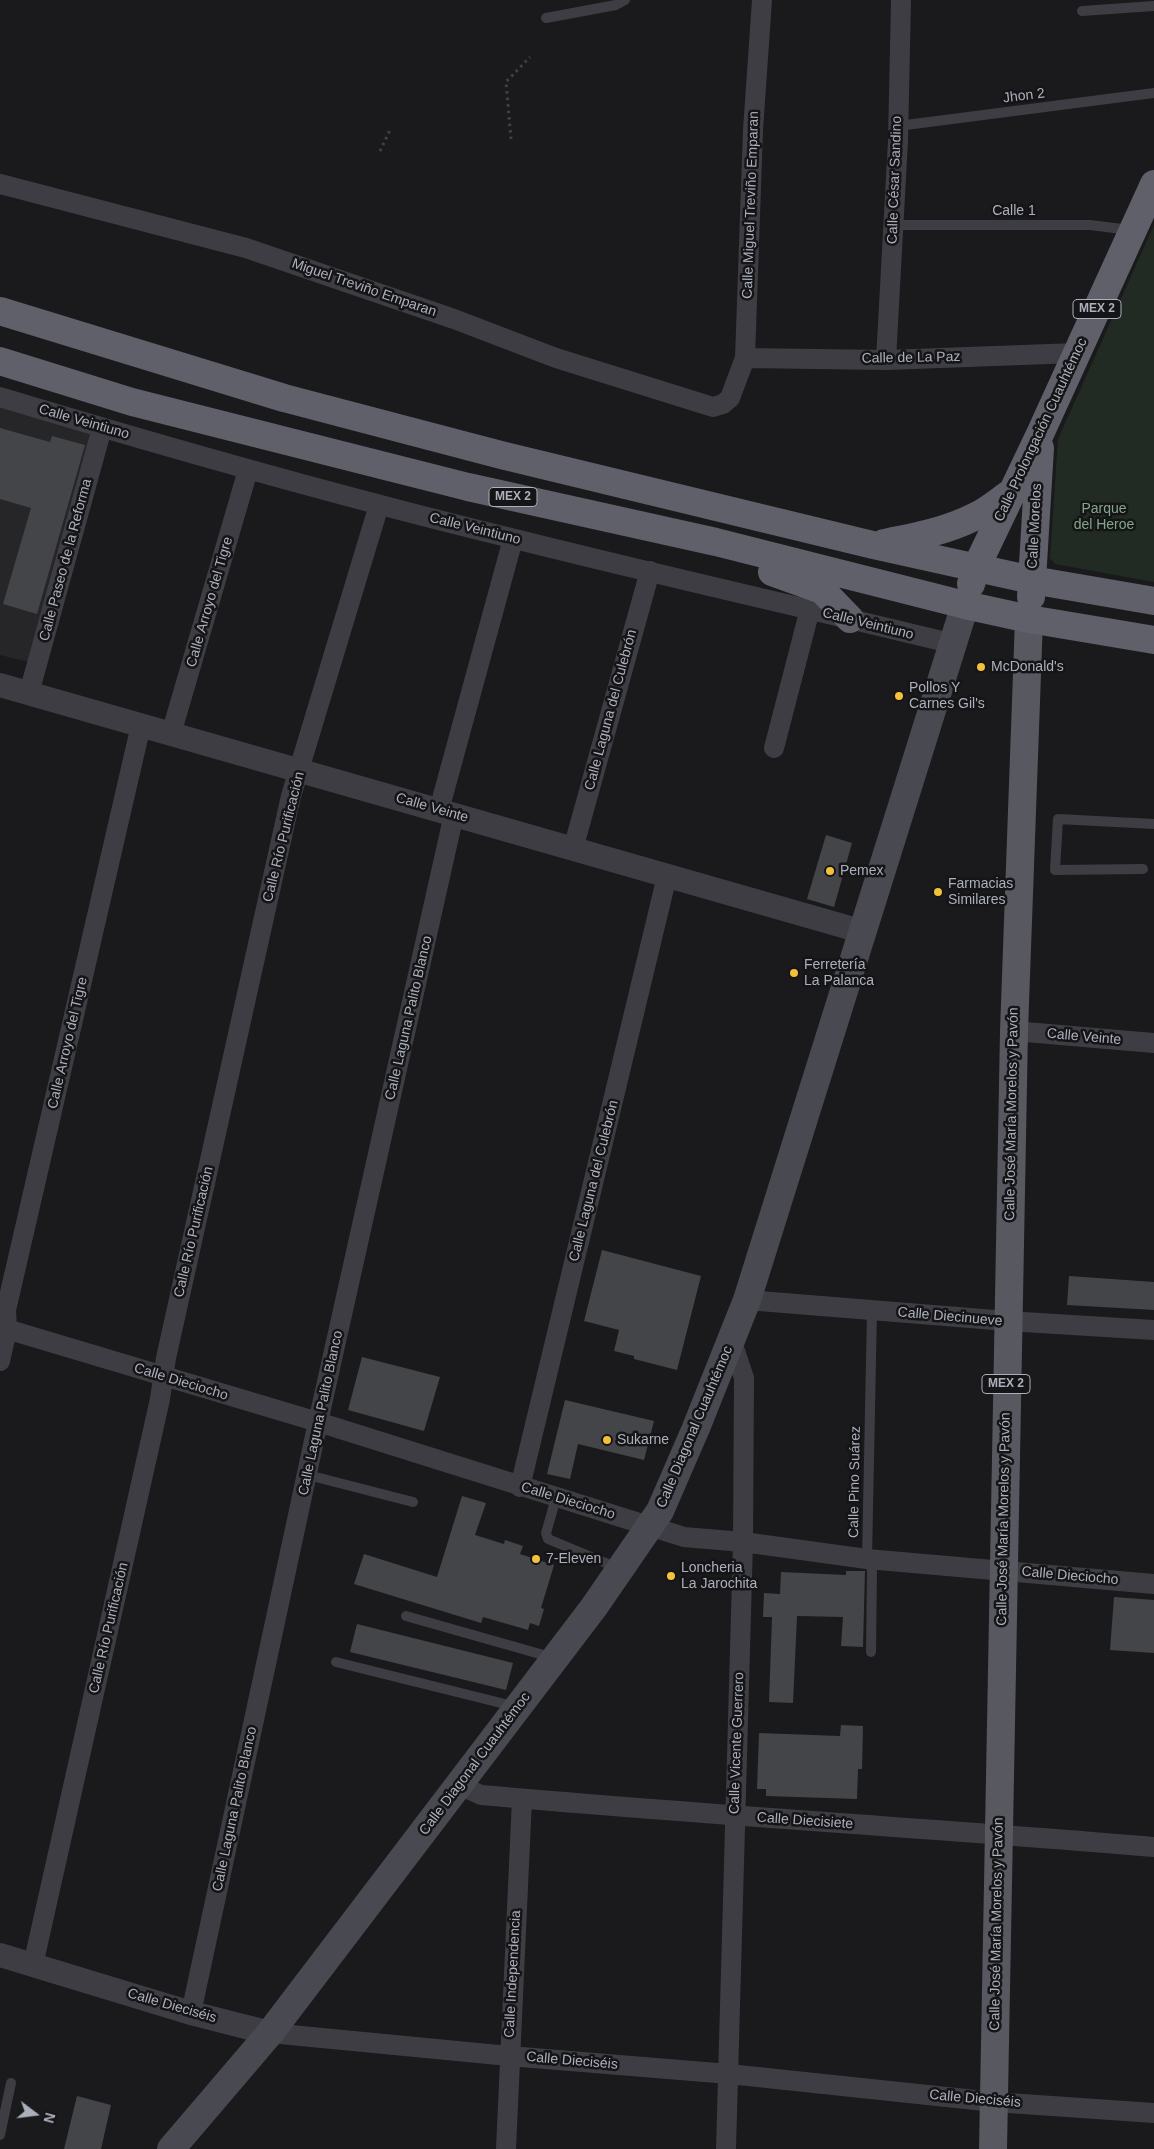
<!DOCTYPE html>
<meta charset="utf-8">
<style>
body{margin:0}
#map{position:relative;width:1154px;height:2149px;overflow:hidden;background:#1a1a1c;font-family:Helvetica,sans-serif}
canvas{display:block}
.north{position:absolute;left:10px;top:2089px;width:50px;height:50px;-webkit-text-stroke:4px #151517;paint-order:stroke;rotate:105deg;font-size:14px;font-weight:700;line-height:20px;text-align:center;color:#acb0bc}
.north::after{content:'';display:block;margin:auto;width:18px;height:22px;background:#acb0bc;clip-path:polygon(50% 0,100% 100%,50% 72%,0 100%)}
</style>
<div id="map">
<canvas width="1154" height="2149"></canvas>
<div class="north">N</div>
</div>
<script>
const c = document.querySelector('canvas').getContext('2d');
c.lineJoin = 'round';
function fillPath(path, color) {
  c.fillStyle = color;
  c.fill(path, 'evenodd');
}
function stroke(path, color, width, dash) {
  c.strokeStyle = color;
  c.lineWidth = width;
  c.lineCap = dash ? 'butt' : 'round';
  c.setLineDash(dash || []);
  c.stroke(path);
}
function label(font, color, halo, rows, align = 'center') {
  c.font = font + ' Helvetica,sans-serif';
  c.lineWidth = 5;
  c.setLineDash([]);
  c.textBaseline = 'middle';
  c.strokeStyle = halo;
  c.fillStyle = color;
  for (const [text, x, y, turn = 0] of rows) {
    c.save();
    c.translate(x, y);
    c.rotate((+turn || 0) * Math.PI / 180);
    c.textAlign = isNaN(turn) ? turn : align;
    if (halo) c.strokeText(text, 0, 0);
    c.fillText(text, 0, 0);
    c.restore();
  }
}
fillPath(new Path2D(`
 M0,406L93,433L29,662L0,655Z`), '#262629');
fillPath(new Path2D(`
 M1154,225V582L1055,564L1050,558L1058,439Z`), '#222b23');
fillPath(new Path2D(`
 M0,428L50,442L52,436L85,445L37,614L3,604L31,508L0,499Z
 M826,835L852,843L834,907L807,899Z
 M602,1250L701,1276L677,1370L634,1359V1356L614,1351L619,1330L584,1321Z
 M1069,1276L1154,1282V1310L1067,1305Z
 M362,1357L440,1377L424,1431L348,1410Z
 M565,1400L654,1421L644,1460L578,1444L570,1479L547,1474Z
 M462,1496L486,1503L475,1535L504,1544L505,1540L523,1546L520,1554L554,1565L541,1608L544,1609L539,1626L530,1623L528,1630L483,1617L481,1623L354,1584L364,1554L437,1577Z
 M846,1571H865L863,1647L841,1646L843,1617L797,1616L793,1703L769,1702L772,1617H763L764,1593L780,1594L781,1572L846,1575Z
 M1114,1597L1154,1600V1653L1110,1650Z
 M357,1624L513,1663L506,1690L350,1652Z
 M841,1725L863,1726L862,1769H858L857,1799L766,1796V1789H757L759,1733L840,1736Z
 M77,2096L111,2105L101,2149H64Z`), '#444549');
stroke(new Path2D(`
 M511,139L506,82L530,57
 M380,151L391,128`), '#414248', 3, [2.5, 4]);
stroke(new Path2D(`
 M1082,11L1154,6
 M546,18L616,5L625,0
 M898,126L1154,93
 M894,225H1090L1130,230
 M1143,869L1055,870L1058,819L1154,824
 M308,1475L413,1502
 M556,1498L546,1533L548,1539L618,1568
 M406,1616L554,1658
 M871,1652L872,1570L867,1559L872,1310
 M336,1662L517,1707
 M0,2135L11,2083`), '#3d3d43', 10);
stroke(new Path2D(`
 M0,184L246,248L454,319L556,358L713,407L723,404L730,398L745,358L753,130L762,0
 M745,358L886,360L1077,353
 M886,360L898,141L901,0
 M0,397C169,448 339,496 511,538C658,575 806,608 954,644
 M29,693L102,428
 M171,734L248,470
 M774,748L810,609
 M439,810L513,539
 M573,849L650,571
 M1014,1031L1154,1043
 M747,1300L1007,1321L1154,1330
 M0,1327L318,1422L684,1537L743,1542L867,1559L1154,1584
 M0,1361L7,1329L6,1310L141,725
 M520,1487L667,876
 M459,1785L481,1795C705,1815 930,1828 1154,1847
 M33,1965L160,1399L166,1358L291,796L379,505
 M191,2013L318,1422L454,814
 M270,2033L509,2056L729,2074L994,2102L1154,2113
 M506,2149L522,1799
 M726,2149L743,1542L744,1378L731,1339`), '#3d3d43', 20);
stroke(new Path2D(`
 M0,685L864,932
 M0,1955L191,2013L270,2033`), '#3d3d43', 24);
stroke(new Path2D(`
 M171,2149L270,2033L594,1607L660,1511L696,1428L747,1300L965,605`), '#494a51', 28);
stroke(new Path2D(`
 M993,2149L1014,1031L1029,619`), '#575860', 28);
stroke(new Path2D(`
 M0,311L284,398L501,455L873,545L1032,580L1154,601
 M0,361L132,402L468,487L716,542L965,605L1029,619L1154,640
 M884,543C915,537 947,531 976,516C989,510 1000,500 1012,492
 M772,572L822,590L850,619
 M971,584L976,568L1040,434L1154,184
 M1031,597L1040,448`), '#5f6069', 28);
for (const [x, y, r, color] of [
 [981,667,5,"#f4c13a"],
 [899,696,5,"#f4c13a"],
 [830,871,5,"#f4c13a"],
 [938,892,5,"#f4c13a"],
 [794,973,5,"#f4c13a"],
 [607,1440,5,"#f4c13a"],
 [536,1559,5,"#f4c13a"],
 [671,1576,5,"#f4c13a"]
]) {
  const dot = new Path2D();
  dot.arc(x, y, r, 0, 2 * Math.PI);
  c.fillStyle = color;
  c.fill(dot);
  stroke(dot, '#151517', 2);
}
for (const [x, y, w] of [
 [1097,309,48],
 [513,497,48],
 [1006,1384,48]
]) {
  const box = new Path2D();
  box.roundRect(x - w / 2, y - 9.5, w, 19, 4);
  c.fillStyle = '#151517';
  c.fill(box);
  stroke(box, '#acb0bc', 1);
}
label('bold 12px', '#acb0bc', null, [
 ["MEX 2",1097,309],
 ["MEX 2",513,497],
 ["MEX 2",1006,1384]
]);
label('14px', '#acb0bc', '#151517', [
 ["Jhon 2",1024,96,-7],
 ["Calle César Sandino",895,180,-88],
 ["Calle Miguel Treviño Emparan",751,205,-88],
 ["Calle 1",1014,211],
 ["Miguel Treviño Emparan",364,288,19],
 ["Calle de La Paz",911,358,-1],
 ["Calle Veintiuno",84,422,16],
 ["Calle Prolongación Cuauhtémoc",1041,430,-65],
 ["Calle Morelos",1035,526,-87],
 ["Calle Veintiuno",475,529,14],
 ["Calle Paseo de la Reforma",66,560,-75],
 ["Calle Arroyo del Tigre",210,602,-74],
 ["Calle Veintiuno",868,624,14],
 ["Calle Laguna del Culebrón",611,710,-75],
 ["Calle Veinte",432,808,16],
 ["Calle Río Purificación",284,837,-76],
 ["Calle Laguna Palito Blanco",409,1018,-77],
 ["Calle Veinte",1084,1037,5],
 ["Calle Arroyo del Tigre",68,1043,-77],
 ["Calle José María Morelos y Pavón",1012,1114,-89],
 ["Calle Laguna del Culebrón",594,1181,-76],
 ["Calle Río Purificación",194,1232,-77],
 ["Calle Diecinueve",950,1317,5],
 ["Calle Dieciocho",181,1382,17],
 ["Calle Laguna Palito Blanco",321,1413,-78],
 ["Calle Diagonal Cuauhtémoc",695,1427,-67],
 ["Calle Pino Suárez",855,1482,-89],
 ["Calle Dieciocho",568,1501,17],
 ["Calle José María Morelos y Pavón",1004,1519,-89],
 ["Calle Dieciocho",1070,1576,5],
 ["Calle Río Purificación",109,1628,-77],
 ["Calle Vicente Guerrero",737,1743,-88],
 ["Calle Diagonal Cuauhtémoc",475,1764,-53],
 ["Calle Laguna Palito Blanco",235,1809,-78],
 ["Calle Diecisiete",805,1821,4],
 ["Calle José María Morelos y Pavón",997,1924,-89],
 ["Calle Independencia",513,1974,-87],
 ["Calle Dieciséis",172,2006,16],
 ["Calle Dieciséis",572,2061,5],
 ["Calle Dieciséis",975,2099,5]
]);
label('14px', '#83a788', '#151517', [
 ["Parque",1104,509],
 ["del Heroe",1104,525]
]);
label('14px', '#acb0bc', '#151517', [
 ["McDonald's",991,667],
 ["Pollos Y",909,688],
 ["Carnes Gil's",909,704],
 ["Pemex",840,871],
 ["Farmacias",948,884],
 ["Similares",948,900],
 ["Ferretería",804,965],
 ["La Palanca",804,981],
 ["Sukarne",617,1440],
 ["7-Eleven",546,1559],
 ["Loncheria",681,1568],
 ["La Jarochita",681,1584]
], 'left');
</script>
